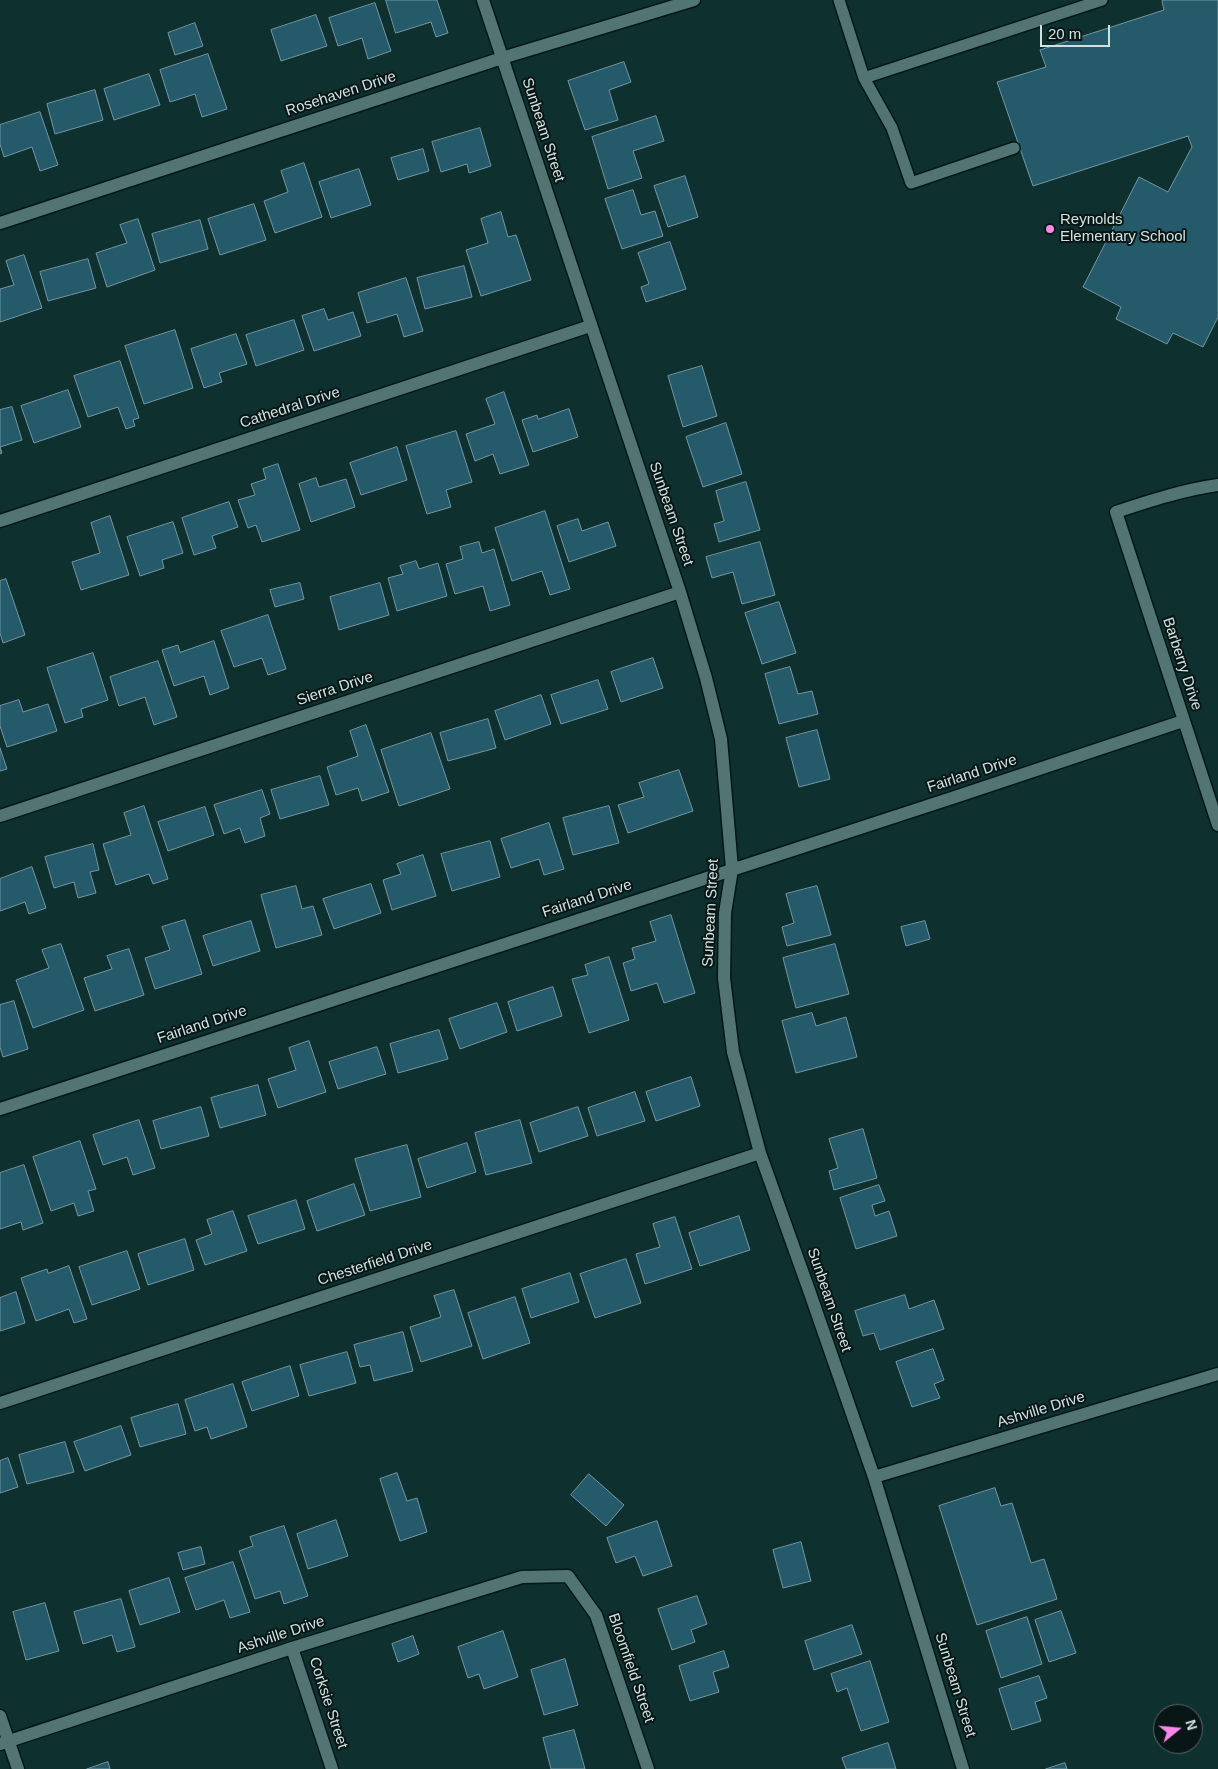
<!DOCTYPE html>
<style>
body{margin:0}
#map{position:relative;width:1218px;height:1769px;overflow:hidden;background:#0e3130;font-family:Arial,sans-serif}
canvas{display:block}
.north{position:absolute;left:1153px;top:1704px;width:50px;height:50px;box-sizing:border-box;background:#081616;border:1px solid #586767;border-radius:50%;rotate:73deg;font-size:14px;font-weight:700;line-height:20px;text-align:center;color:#cfe1e0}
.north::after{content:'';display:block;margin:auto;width:18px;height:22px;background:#f987e8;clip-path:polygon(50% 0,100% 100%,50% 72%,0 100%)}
.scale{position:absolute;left:1040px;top:25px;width:70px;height:22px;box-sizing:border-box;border:2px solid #cfe1e0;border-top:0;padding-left:6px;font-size:15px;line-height:18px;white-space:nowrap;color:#cfe1e0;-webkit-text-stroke:4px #081616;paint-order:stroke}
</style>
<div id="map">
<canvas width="1218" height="1769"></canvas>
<div class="north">N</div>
<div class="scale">20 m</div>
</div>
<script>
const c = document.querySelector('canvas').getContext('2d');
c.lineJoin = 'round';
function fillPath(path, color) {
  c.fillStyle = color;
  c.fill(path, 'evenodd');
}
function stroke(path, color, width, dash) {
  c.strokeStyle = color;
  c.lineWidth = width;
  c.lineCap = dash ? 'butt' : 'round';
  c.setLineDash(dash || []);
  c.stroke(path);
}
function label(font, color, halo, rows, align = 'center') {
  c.font = font + ' Arial,sans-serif';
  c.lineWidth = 4;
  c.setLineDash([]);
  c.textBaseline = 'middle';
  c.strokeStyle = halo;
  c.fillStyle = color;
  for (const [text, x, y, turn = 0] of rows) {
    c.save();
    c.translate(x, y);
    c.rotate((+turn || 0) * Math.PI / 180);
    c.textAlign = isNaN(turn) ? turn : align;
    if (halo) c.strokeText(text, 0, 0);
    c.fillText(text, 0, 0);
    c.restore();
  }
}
const building = new Path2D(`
 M386,0H437L448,33L436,37L431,22L396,33Z
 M1164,0H1218V317L1203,347L1173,333L1167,344L1116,319L1121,307L1083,287L1139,177L1168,192L1192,147L1188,136L1033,186L997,82L1046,67L1040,50L1164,10L1162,1Z
 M375,3L391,51L368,59L362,38L338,46L329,18Z
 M316,15L327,46L281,61L271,30Z
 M195,23L203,46L175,55L168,33Z
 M208,54L227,109L202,117L195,94L170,102L160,70Z
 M624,62L631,82L609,90L618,120L585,130L568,81Z
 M149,74L160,105L114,120L104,89Z
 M95,90L103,120L55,134L47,104Z
 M40,112L58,165L40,171L32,147L4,157L0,144V125Z
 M656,116L664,141L633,151L642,178L608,189L592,137Z
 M480,128L491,166L469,173L467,164L441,172L432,142Z
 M423,149L429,171L398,180L391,158Z
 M304,163L322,217L275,233L264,201L288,192L281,171Z
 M359,169L371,205L331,218L319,182Z
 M685,176L698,217L668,227L654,186Z
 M633,190L641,215L655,211L663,236L622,249L605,199Z
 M254,204L266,240L220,255L208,219Z
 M501,212L508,237L516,235L531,280L481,296L466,250L488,243L481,219Z
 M138,219L155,270L107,287L96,253L127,243L120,225Z
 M200,220L208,249L160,263L152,234Z
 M670,242L686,289L646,302L641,287L649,284L638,253Z
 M24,255L42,308L0,322V289L14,285L6,261Z
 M88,259L96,288L48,301L40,272Z
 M464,266L472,297L425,309L417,278Z
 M406,278L423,331L404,337L397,314L367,323L358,293Z
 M324,309L328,320L353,312L361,336L314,351L302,316Z
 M294,320L304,350L256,366L246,335Z
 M175,330L193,388L144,404L125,346Z
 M236,334L247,364L219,373L222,382L204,388L191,349Z
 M120,361L139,418L133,420L135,426L126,429L118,407L88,417L74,376Z
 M702,366L717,416L683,427L668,376Z
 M68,390L81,427L34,443L21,406Z
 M504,392L529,465L500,474L493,454L475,461L466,434L495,424L486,399Z
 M12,407L22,440L0,447L2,453L0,454V410Z
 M569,409L578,437L533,452L522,420L537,415L538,419Z
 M726,423L742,474L703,487L686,437Z
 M456,431L472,482L446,490L451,507L427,514L406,446Z
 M397,447L407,480L361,495L350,463Z
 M278,464L300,530L262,542L256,525L248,528L238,500L255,495L251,484L266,479L263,469Z
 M316,478L319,487L346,479L355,507L311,522L299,484Z
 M746,482L760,530L719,542L714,524L724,521L716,491Z
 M229,502L238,527L212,536L216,548L194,555L182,518Z
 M545,511L570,589L550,595L542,571L512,581L495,528Z
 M110,516L129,575L81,590L72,562L100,553L91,523Z
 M578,519L582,531L608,522L616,546L569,562L557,526Z
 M173,522L183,553L162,560L164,568L140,576L127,537Z
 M479,542L482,553L494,549L510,605L490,611L483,586L455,594L446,564L463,559L460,547Z
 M760,542L775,595L742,604L733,572L712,578L706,557Z
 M416,561L419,569L438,563L447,596L397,611L388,578L403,574L400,566Z
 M6,579L25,635L3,643L0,633V581Z
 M300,583L304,599L275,607L270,590Z
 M380,583L389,615L339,630L330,597Z
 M779,602L796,653L762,664L745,613Z
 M268,615L286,669L268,675L262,658L234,667L221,631Z
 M214,641L229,688L210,695L204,676L174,686L162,650L178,645L180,652Z
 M93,653L108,700L81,709L83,717L65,723L47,668Z
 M653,658L663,688L621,702L611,672Z
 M158,661L177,717L154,725L145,697L119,706L110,677Z
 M790,667L798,694L812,691L818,714L779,724L765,674Z
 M598,680L608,709L561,724L551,695Z
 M541,695L551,724L505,740L495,711Z
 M19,700L23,712L48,704L57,731L7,747L0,726V706Z
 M488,719L496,748L448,761L440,733Z
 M366,725L389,792L362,801L358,788L336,795L327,767L358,756L350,731Z
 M817,730L830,779L799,787L786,738Z
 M431,733L450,789L399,806L381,750Z
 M0,748L7,769L0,771Z
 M679,770L693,811L628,833L618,805L644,797L639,783Z
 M320,776L329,805L280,819L271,790Z
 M262,790L270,814L260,818L265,836L245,843L240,828L224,834L214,805Z
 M144,806L168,879L153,884L149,874L116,885L103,844L131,835L124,813Z
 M609,806L619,843L573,855L563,818Z
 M205,807L214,835L168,851L158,822Z
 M549,823L564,869L544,875L539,859L511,868L501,839Z
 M490,841L500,877L452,891L441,854Z
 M93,844L99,870L90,872L96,893L78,898L74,882L54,888L45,857Z
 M423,855L436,896L392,910L383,880L401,874L397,864Z
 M32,867L46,908L29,914L25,902L0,911V879Z
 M371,884L381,913L334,929L323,899Z
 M296,886L302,909L313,906L322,935L276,948L261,895Z
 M817,886L831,935L787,946L782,927L794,923L786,894Z
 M671,915L695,993L664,1003L657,983L631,991L623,963L635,959L632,948L656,941L650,922Z
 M185,920L202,974L155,989L145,958L170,950L162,927Z
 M251,921L260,951L213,966L203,936Z
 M925,921L930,939L906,946L901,927Z
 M61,944L84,1010L33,1028L16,980L49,968L42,950Z
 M835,944L849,994L796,1008L783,958Z
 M129,949L144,995L95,1011L84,978L112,969L107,956Z
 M609,957L629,1020L589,1033L572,979L588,975L585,965Z
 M553,987L562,1016L517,1031L508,1002Z
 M14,1001L28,1049L3,1057L0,1047V1005Z
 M497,1003L507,1032L460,1049L449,1019Z
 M812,1013L816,1026L846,1017L857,1057L796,1073L782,1021Z
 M439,1030L448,1059L398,1073L390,1044Z
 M309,1041L326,1092L278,1108L268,1079L296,1070L289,1048Z
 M377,1047L386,1074L338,1089L329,1062Z
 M691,1077L700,1106L656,1121L646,1092Z
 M258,1085L266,1115L220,1128L211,1098Z
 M635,1092L645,1121L597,1136L588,1108Z
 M201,1107L209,1136L161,1149L153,1121Z
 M578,1107L588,1136L539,1152L530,1123Z
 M139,1120L155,1168L133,1175L127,1157L103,1165L93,1135Z
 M520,1120L532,1163L486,1175L475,1133Z
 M863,1129L877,1178L834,1190L829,1171L838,1168L829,1139Z
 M80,1141L96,1189L88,1191L94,1211L78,1216L74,1203L51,1211L33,1157Z
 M467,1143L476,1172L427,1188L418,1159Z
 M407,1145L421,1197L370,1211L355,1159Z
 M24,1165L43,1223L23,1230L21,1222L0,1229V1173Z
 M354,1184L365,1215L317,1231L307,1201Z
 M879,1185L885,1201L872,1205L875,1216L889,1211L897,1236L856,1249L840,1198Z
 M296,1200L305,1229L258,1244L248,1216Z
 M233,1211L247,1251L205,1265L196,1240L212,1234L207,1220Z
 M739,1216L750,1250L700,1266L689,1233Z
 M675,1217L692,1269L645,1284L636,1254L660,1247L653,1224Z
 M185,1239L194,1270L148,1285L138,1254Z
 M127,1251L140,1289L92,1305L79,1267Z
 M626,1259L641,1303L595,1318L580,1274Z
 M69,1266L87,1319L74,1323L69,1309L36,1321L21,1278L47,1269L48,1273Z
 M570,1273L579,1302L531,1318L522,1289Z
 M454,1290L472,1346L421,1362L410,1327L441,1317L434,1296Z
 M16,1292L25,1323L0,1331V1298Z
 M905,1295L909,1309L934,1300L944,1329L880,1350L874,1333L863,1336L855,1311Z
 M515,1297L530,1343L483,1359L468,1313Z
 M403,1332L413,1371L374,1381L370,1365L360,1367L354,1345Z
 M933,1349L944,1380L934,1384L940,1398L912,1407L896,1362Z
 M347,1352L356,1383L309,1396L300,1365Z
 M290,1366L299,1396L252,1411L242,1382Z
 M233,1384L247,1427L211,1439L207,1427L195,1431L185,1400Z
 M178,1404L186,1434L140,1447L131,1418Z
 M121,1426L131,1455L85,1471L74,1442Z
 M65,1442L74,1472L27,1484L19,1455Z
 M8,1458L18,1487L0,1493V1461Z
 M397,1473L407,1501L417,1498L427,1532L400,1541L380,1479Z
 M589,1474L624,1505L606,1526L571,1495Z
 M995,1488L1001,1506L1012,1503L1031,1563L1044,1559L1057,1599L977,1625L939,1506Z
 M336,1520L348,1556L308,1569L297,1534Z
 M657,1521L672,1566L643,1576L635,1556L616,1563L607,1538Z
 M284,1526L308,1596L284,1604L280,1591L255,1599L239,1551L253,1546L250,1537Z
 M801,1542L811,1581L783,1588L773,1550Z
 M201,1547L205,1564L183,1570L178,1553Z
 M233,1562L250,1612L230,1618L224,1600L196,1610L185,1578Z
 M169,1578L180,1612L140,1625L129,1591Z
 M697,1596L707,1624L691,1630L695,1642L672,1650L658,1609Z
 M121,1599L135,1647L117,1652L112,1635L83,1644L74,1612Z
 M45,1603L59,1651L26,1660L13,1612Z
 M1061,1611L1076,1653L1049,1662L1035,1620Z
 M1027,1617L1042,1664L1001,1678L986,1631Z
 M852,1625L862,1654L814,1670L805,1641Z
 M503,1631L518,1677L484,1689L479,1674L468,1678L458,1647Z
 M413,1636L419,1654L398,1662L392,1644Z
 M724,1651L729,1667L713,1672L719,1692L690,1701L679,1666Z
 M565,1659L578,1705L544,1715L531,1670Z
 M870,1661L889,1722L861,1731L847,1688L837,1692L831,1674Z
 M1039,1676L1047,1698L1035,1702L1041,1721L1012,1730L999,1689Z
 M574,1730L585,1769H551L543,1738Z
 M888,1743L896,1769H846L842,1758Z
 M108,1762L110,1769H87Z
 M1065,1763L1067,1769H1046Z`);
fillPath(building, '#255a6a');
stroke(building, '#7596a1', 1);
const lane = new Path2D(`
 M839,0L864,78L892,128L911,183L1014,148
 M864,78L1102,0`);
const street = new Path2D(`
 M483,0L680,592L706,678L721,739L732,869L725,913L724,978L733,1052L760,1153L810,1293L874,1477L963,1769
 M0,223L502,58L694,0
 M1218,485C1183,490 1149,501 1116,512L1218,825
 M0,521L590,326
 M0,816L680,592
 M0,1109L955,797L1183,721
 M0,1403L760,1153
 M874,1477L1218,1374
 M292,1648L332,1769
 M0,1716L18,1769
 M0,1744L292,1648L522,1577L568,1576L596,1615L648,1769`);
stroke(lane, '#001817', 14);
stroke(street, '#001817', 15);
stroke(lane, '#527573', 11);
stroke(street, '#527573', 12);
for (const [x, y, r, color] of [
 [1050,229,5,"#f987e8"]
]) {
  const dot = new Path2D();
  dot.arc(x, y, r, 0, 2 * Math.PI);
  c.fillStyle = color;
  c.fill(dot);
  stroke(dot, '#081616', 2);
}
label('15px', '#cfe1e0', '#081616', [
 ["Rosehaven Drive",341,94,-18],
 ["Sunbeam Street",543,130,72],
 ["Cathedral Drive",290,408,-18],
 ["Sunbeam Street",671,514,71],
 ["Barberry Drive",1182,664,72],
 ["Sierra Drive",335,689,-18],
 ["Fairland Drive",972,774,-18],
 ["Fairland Drive",587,899,-18],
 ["Sunbeam Street",711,913,-87],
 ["Fairland Drive",202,1025,-18],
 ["Chesterfield Drive",375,1263,-18],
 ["Sunbeam Street",829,1300,71],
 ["Ashville Drive",1041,1410,-17],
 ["Ashville Drive",281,1635,-18],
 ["Bloomfield Street",631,1668,71],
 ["Sunbeam Street",955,1685,73],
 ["Corksie Street",328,1703,72]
]);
label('15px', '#cfe1e0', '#081616', [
 ["Reynolds",1060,220],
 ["Elementary School",1060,237]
], 'left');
</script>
